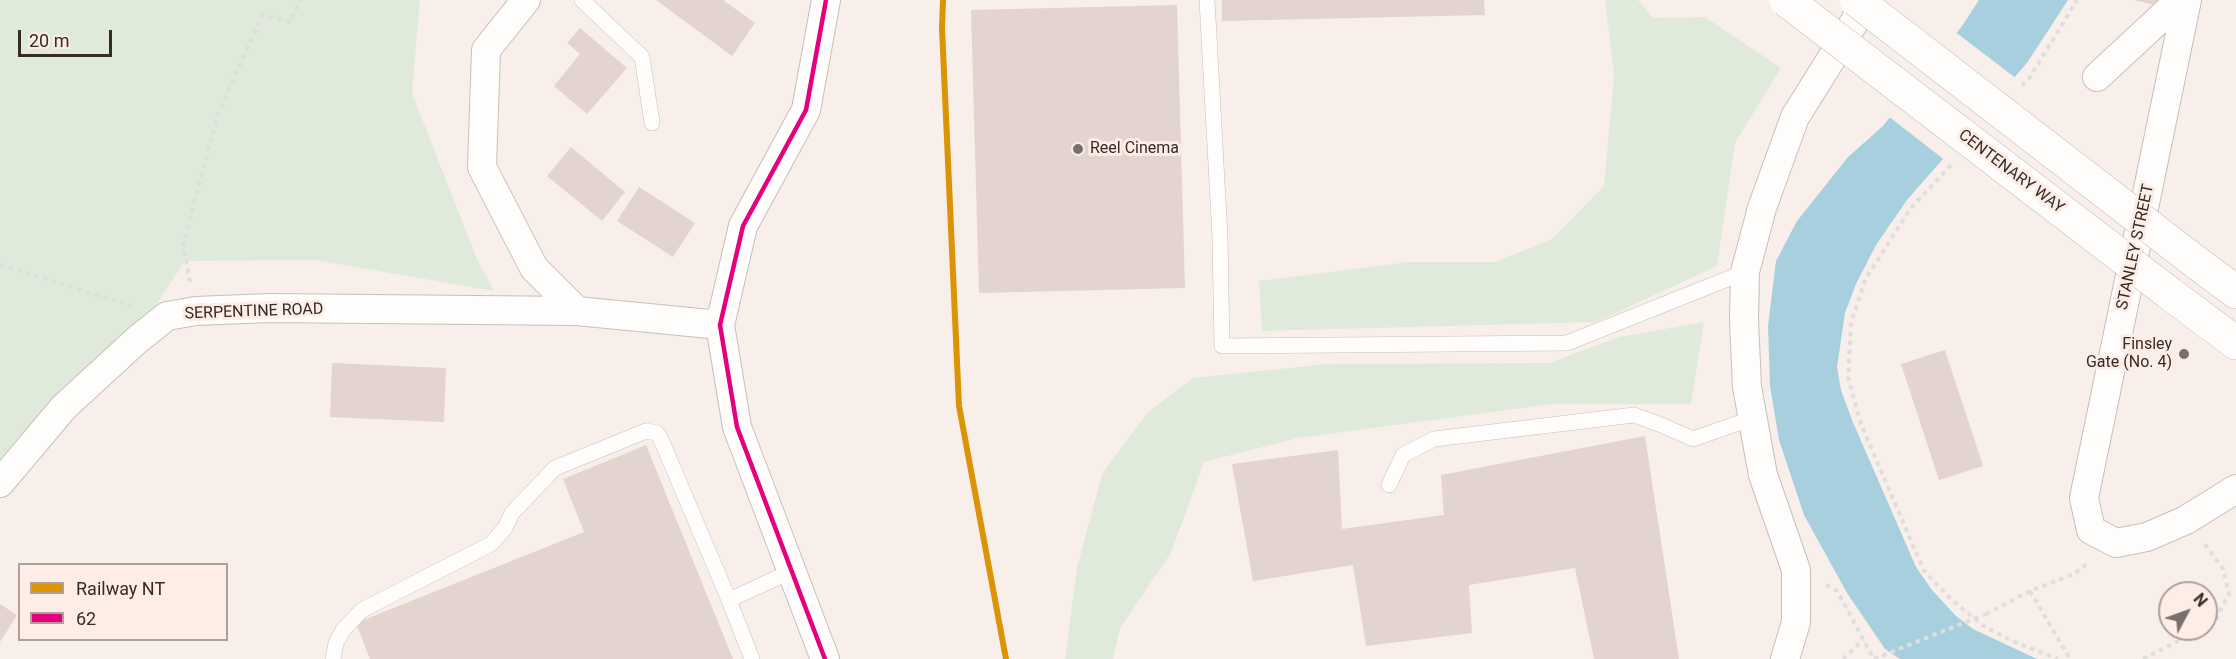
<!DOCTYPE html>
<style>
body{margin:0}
#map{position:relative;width:2236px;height:659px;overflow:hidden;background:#f8efeb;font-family:Roboto,sans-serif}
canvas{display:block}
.legend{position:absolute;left:18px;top:563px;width:210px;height:78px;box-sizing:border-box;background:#fdede6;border:2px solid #ad9f9a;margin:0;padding:8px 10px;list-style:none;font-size:18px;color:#352b27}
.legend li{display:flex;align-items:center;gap:12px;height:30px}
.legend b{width:30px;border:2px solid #ad9f9a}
.north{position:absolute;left:2158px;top:581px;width:60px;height:60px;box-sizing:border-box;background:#fdede6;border:2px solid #ad9f9a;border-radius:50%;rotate:49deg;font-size:16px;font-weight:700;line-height:24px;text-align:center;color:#352b27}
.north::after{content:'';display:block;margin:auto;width:21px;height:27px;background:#79706c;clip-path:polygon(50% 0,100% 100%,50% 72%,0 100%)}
.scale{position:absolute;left:18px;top:30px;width:94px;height:27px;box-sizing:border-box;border:3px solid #352b27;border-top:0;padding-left:8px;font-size:18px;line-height:21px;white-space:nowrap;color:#352b27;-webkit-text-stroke:4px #fdede6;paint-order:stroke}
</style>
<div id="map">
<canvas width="2236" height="659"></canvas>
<ul class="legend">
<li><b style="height:8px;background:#da9406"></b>Railway NT</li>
<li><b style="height:8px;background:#e5007d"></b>62</li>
</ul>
<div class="north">N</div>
<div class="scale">20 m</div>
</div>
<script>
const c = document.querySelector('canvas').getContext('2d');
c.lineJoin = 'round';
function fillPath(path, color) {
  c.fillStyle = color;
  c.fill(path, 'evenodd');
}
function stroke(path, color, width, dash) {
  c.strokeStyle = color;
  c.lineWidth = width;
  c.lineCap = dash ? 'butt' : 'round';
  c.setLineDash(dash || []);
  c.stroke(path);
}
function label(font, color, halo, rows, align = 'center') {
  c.font = font + ' Roboto,sans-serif';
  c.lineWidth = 6;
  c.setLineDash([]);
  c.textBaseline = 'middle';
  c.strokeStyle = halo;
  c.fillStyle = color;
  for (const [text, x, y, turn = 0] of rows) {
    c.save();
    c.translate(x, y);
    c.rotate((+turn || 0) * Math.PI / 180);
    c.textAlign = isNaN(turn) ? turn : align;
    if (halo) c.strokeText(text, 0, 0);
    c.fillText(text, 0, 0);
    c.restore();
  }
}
fillPath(new Path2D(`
 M0,0H420L412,93L477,259L494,291L315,260L185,261L145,322L40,412L0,463Z
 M1605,0H1638L1653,18L1705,17L1781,68L1735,143L1717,266L1596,322L1262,331L1259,281L1408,262H1496L1552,239L1604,186L1614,75Z
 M1704,322L1691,404H1553L1298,438L1204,462L1171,553L1120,628L1113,659H1065L1077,568L1102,474L1147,413L1193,378L1327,364L1549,363L1619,337Z`), '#e0eada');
fillPath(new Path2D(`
 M1979,0H2068L2027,63L1907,200L1876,245L1856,284L1845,313L1837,367L1841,390L1852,420L1916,567L1932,590L1956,616L1973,629L2037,659H1900L1885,649L1847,593L1804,515L1779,440L1770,386L1768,326L1776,261L1797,221L1848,157L1883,126L1962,26Z`), '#a7cfde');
fillPath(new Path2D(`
 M1954,31L2017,79L1946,161L1888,116Z`), '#f8efeb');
fillPath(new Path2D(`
 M656,0H723L755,23L732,56Z
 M1222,0H1484L1485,15L1222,21Z
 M2134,0H2161L2159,6Z
 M1177,5L1185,288L979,293L971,10Z
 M580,28L627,68L587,114L554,86L580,54L567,43Z
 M571,147L625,192L602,221L547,176Z
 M639,187L695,223L673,257L617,221Z
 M1945,350L1983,466L1939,480L1901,364Z
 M332,363L446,368L444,422L330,417Z
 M1645,436L1679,659H1594L1575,568L1469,585L1472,633L1366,646L1353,565L1253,581L1232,464L1338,450L1342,529L1444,515L1441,475Z
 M646,445L733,659H370L356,623L584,532L563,479Z
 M0,604L17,615L0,642Z`), '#e3d4cf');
const lane = new Path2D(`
 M582,0L642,57L652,123
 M1207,0L1220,237L1222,346L1567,343L1745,272
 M1389,485L1403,455L1434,439L1634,415L1659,424L1693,439L1753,418
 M729,600L752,659
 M333,659L336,643L343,630L362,610L491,544L505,528L512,513L555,468L646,431L657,433L660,437L729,600L792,571`);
const street = new Path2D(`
 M526,0L486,50L482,167L534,268L577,311
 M2187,0L2084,498L2091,530L2116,543L2147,537L2186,520L2236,489
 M2097,77L2180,0
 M0,483L64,407L137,340L167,316L196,311L269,308L577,311L720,325
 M825,659L737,427L720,325L743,226L806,110L826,0
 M1785,659L1796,622V570L1763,475L1747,387L1744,320L1745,272L1762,208L1795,117L1868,0`);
const primary = new Path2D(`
 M2197,263L2236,292
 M2169,293L2236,343`);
stroke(lane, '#c7bfbb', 16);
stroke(street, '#c7bfbb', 30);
stroke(primary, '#c7bfbb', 34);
stroke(new Path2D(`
 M2022,86L2030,77L2077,0
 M1951,165L1910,209L1865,280L1851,323L1848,378L1861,424L1924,571L1951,599L1982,625L2012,641L2058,659
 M0,265L132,306
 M190,282L183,244L218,114L262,15L290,22L300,0
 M2205,544L2223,569L2229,594L2214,623L2206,627
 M1826,585L1837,591L1874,659
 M2030,591L2070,659
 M1986,614L2030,591L2074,574L2089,562
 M1843,659L1863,640
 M2143,659L2202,629`), '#e0dddd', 4, [4.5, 4.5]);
stroke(lane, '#fefdfc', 15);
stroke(street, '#fefdfc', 28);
stroke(primary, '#fefdfc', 33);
const primaryBridge = new Path2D(`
 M1786,0L2169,293
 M1856,0L2197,263`);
stroke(primaryBridge, '#c7bfbb', 34, []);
stroke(new Path2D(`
 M1874,659L1986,614`), '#e0dddd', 4, [4.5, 4.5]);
stroke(primaryBridge, '#fefdfc', 33);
stroke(new Path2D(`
 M825,659L737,427L720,325L743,226L806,110L826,0`), '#e5007d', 4.5);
stroke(new Path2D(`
 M943,0L942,28L959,406L1006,659`), '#da9406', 6);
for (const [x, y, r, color] of [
 [1078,149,6,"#79706c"],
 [2184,354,6,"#79706c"]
]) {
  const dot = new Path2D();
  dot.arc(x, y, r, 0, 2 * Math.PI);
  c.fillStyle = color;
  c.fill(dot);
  stroke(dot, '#fdede6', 2);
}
label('16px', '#352b27', '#fdede6', [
 ["Reel Cinema",1090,149],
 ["Finsley",2172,345,"right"],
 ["Gate (No. 4)",2172,363,"right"]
], 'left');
label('16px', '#352b27', '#fdede6', [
 ["CENTENARY WAY",2011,172,37],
 ["STANLEY STREET",2136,247,-78],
 ["SERPENTINE ROAD",254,312,-2]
]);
</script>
